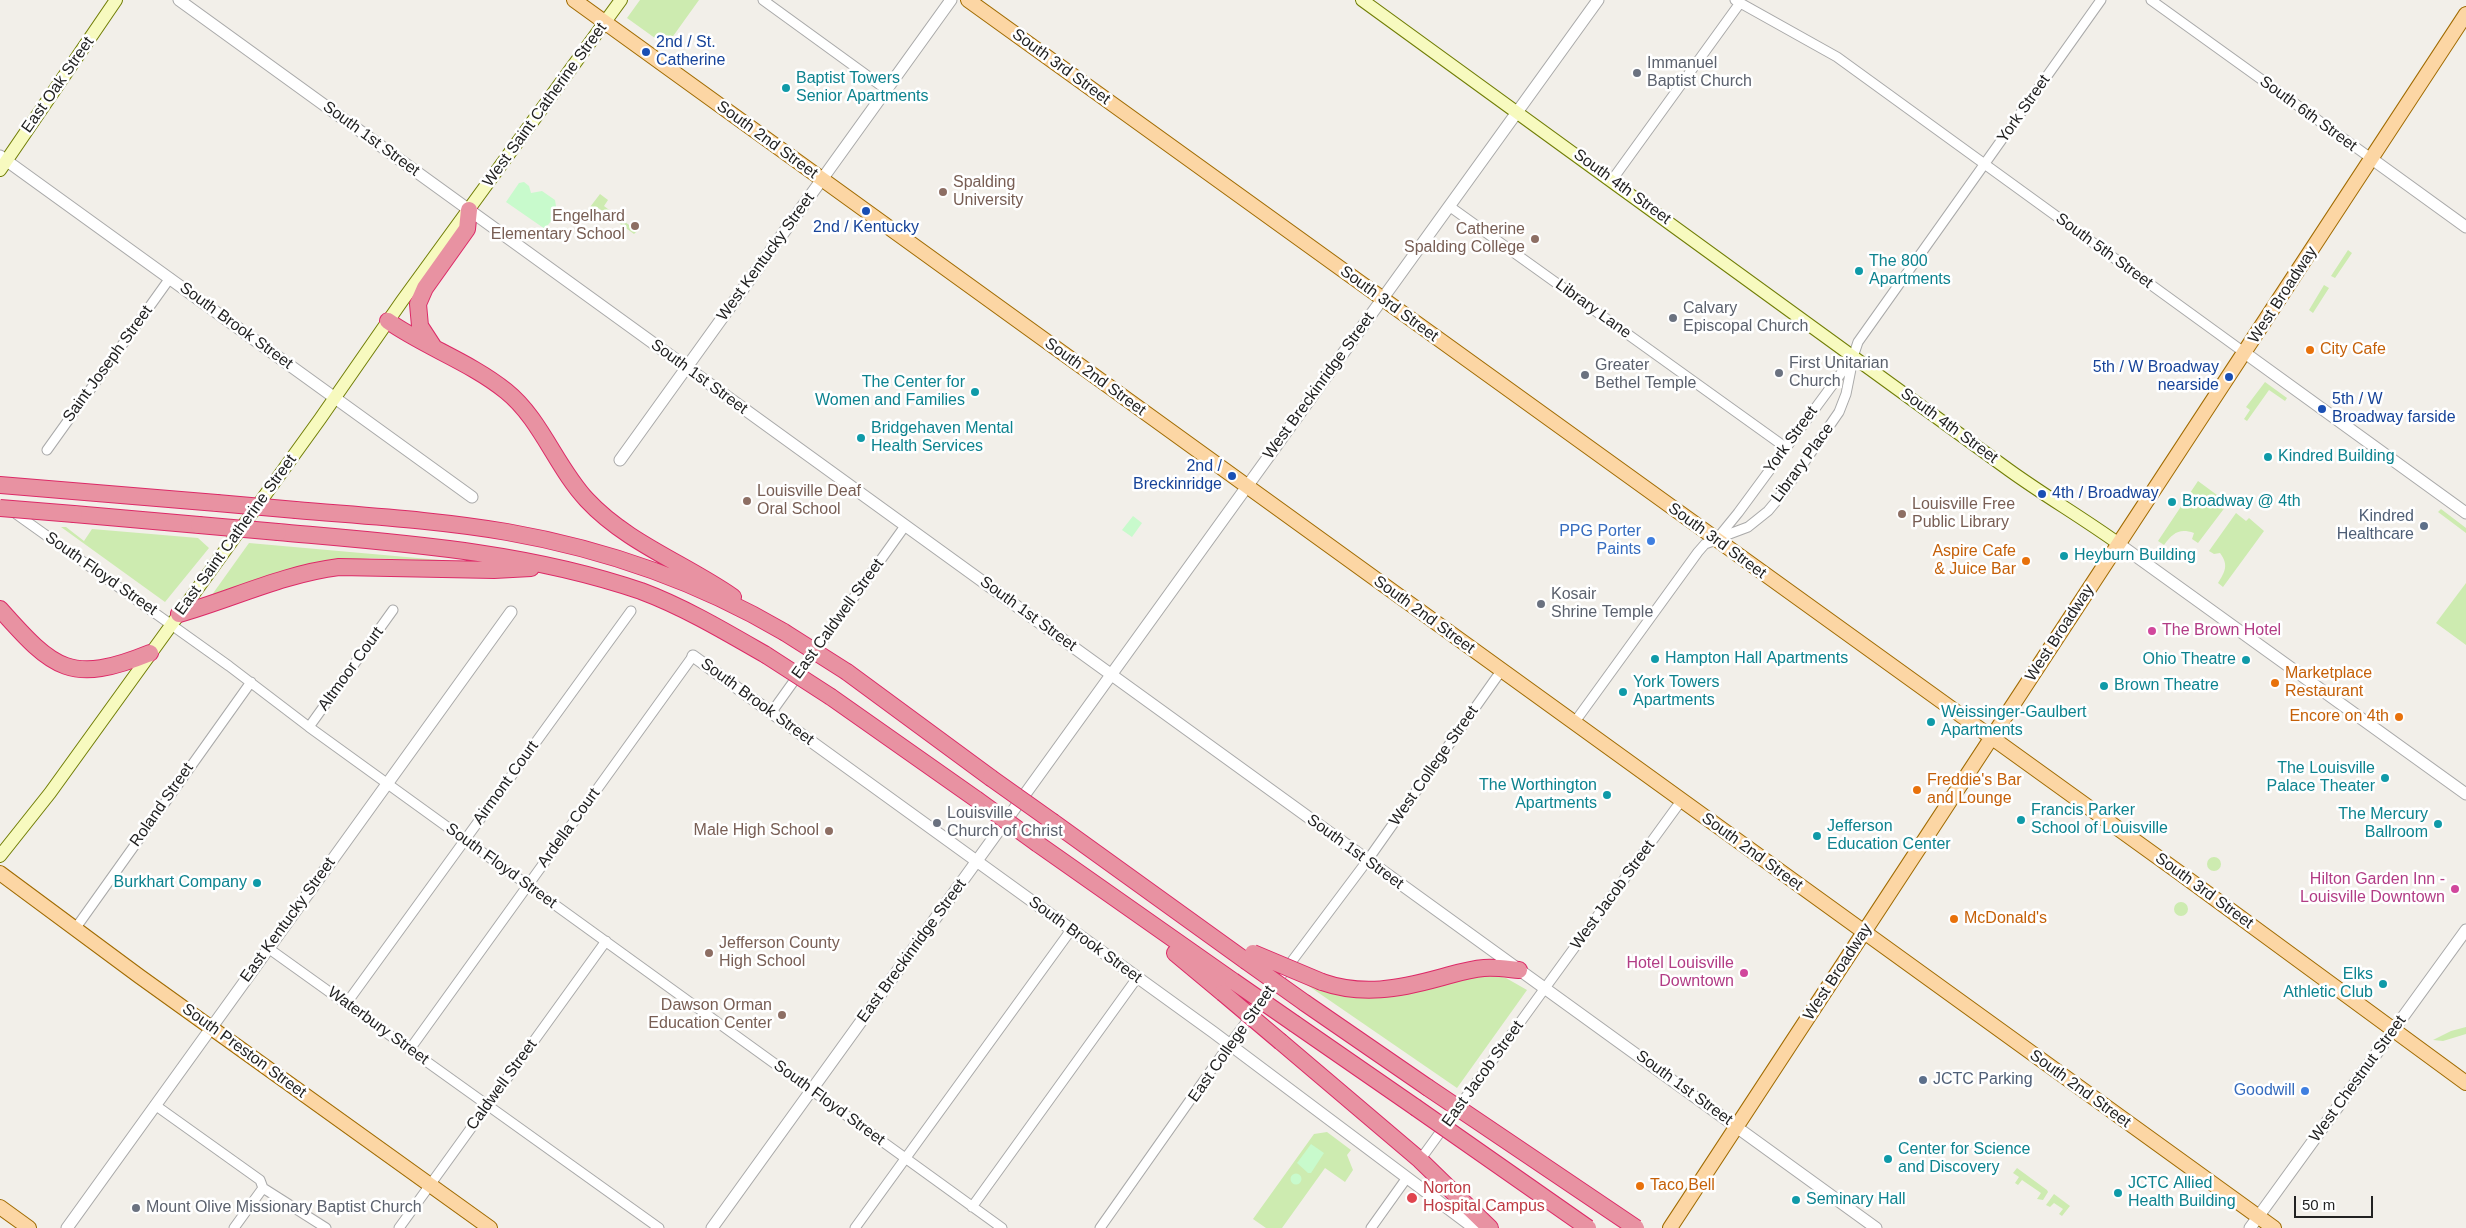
<!DOCTYPE html>
<style>
body{margin:0}
#map{position:relative;width:2466px;height:1228px;overflow:hidden;background:#f2efe9;font-family:Arial,sans-serif}
canvas{display:block}
.scale{position:absolute;left:2294px;top:1196px;width:79px;height:22px;box-sizing:border-box;border:2px solid #222;border-top:0;padding-left:6px;font-size:15px;line-height:18px;white-space:nowrap;color:#222;-webkit-text-stroke:4px #fff;paint-order:stroke}
</style>
<div id="map">
<canvas width="2466" height="1228"></canvas>
<div class="scale">50 m</div>
</div>
<script>
const c = document.querySelector('canvas').getContext('2d');
c.lineJoin = 'round';
function fillPath(path, color) {
  c.fillStyle = color;
  c.fill(path, 'evenodd');
}
function stroke(path, color, width, dash) {
  c.strokeStyle = color;
  c.lineWidth = width;
  c.lineCap = dash ? 'butt' : 'round';
  c.setLineDash(dash || []);
  c.stroke(path);
}
function label(font, color, halo, rows, align = 'center') {
  c.font = font + ' Arial,sans-serif';
  c.lineWidth = 5;
  c.setLineDash([]);
  c.textBaseline = 'middle';
  c.strokeStyle = halo;
  c.fillStyle = color;
  for (const [text, x, y, turn = 0] of rows) {
    c.save();
    c.translate(x, y);
    c.rotate((+turn || 0) * Math.PI / 180);
    c.textAlign = isNaN(turn) ? turn : align;
    if (halo) c.strokeText(text, 0, 0);
    c.fillText(text, 0, 0);
    c.restore();
  }
}
fillPath(new Path2D(`
 M640,0H699L666,46L627,18Z
 M600,194L608,200L604,206L637,231L634,234L597,207L592,214L587,211Z
 M2348,250L2352,253L2335,278L2331,276Z
 M2324,285L2329,288L2313,313L2309,310Z
 M2265,382L2287,398L2285,401L2269,390L2247,421L2244,419L2250,410L2246,407Z
 M2198,481L2217,495L2215,498L2226,506L2198,543L2192,539L2194,533C2179,528 2173,533 2164,545L2158,541Z
 M2441,509L2466,528V533L2438,512Z
 M2236,513L2246,521L2249,518L2264,531L2223,587L2218,583C2225,572 2229,565 2220,553L2214,554L2209,551Z
 M61,527H66L84,541L92,529L198,538L209,548L165,602Z
 M249,543L451,561L371,558L316,563L209,599Z
 M2466,583V645L2436,623Z
 M2207 864a7 7 0 1 1 14 0a7 7 0 1 1-14 0Z
 M2174 909a7 7 0 1 1 14 0a7 7 0 1 1-14 0Z
 M1484,973L1506,978L1527,990L1457,1088L1297,978L1322,990Z
 M2466,1027V1034L2443,1041L2433,1040L2451,1031Z
 M1327,1132L1351,1150L1347,1155L1353,1170L1345,1182L1325,1168L1282,1228H1266L1253,1219L1314,1134Z
 M2017,1168L2047,1190L2048,1192L2043,1200L2037,1199L2041,1193L2022,1180L2018,1185L2015,1183L2019,1177L2013,1173Z
 M2054,1194L2070,1206L2062,1216L2059,1214L2063,1209L2054,1203L2050,1207L2046,1205Z`), '#cdebb0');
fillPath(new Path2D(`
 M524,182L529,186L531,193L542,191L555,200L557,213L545,229L506,202L519,183Z
 M1133,516L1142,523L1132,537L1122,530Z
 M1311,1144L1324,1153L1311,1173H1308L1297,1163Z
 M1290.5 1179a5.5 5.5 0 1 1 11 0a5.5 5.5 0 1 1-11 0Z`), '#c8facc');
const minor = new Path2D(`
 M763,0L887,90
 M1735,0L1837,57L2245,353
 M2151,0L2372,159
 M1612,180L1740,3
 M1449,206L1785,447
 M47,450L170,278
 M12,511L229,666L309,727L1002,1228
 M1716,539L1748,527L1768,511L1783,493L1839,412L1846,394L1853,359
 M771,713L905,526
 M1574,723L1698,552L1705,544L1716,540L1738,513L1853,357L1858,342L2101,0
 M309,727L393,610
 M75,929L251,682
 M268,948L659,1228
 M346,1004L631,611
 M410,1049L693,656
 M155,1105L260,1180L263,1188L326,1228
 M1420,1160L1681,801
 M972,1207L1137,978
 M234,1228L263,1188
 M399,1228L606,941
 M855,1228L1071,930
 M1100,1228L1229,1045L1367,861L1501,671
 M1371,1228L1406,1179`);
const tertiary = new Path2D(`
 M179,0L1876,1228
 M0,156L472,497
 M2372,159L2466,227
 M2245,353L2466,513
 M620,460L951,0
 M2119,544L2466,794
 M693,656L1213,1032L1474,1228
 M67,1228L511,612
 M712,1228L1598,0
 M2250,1228L2466,930`);
const secondary = new Path2D(`
 M1362,0L2009,470C2045,496 2083,518 2119,544
 M0,170L116,0
 M0,856L50,793L320,419L402,301L621,0`);
const primary = new Path2D(`
 M574,0L2274,1228
 M968,0L2177,871L2466,1083
 M0,873L139,976L490,1228
 M0,1207L29,1228
 M1670,1228L2466,14`);
const motorway = new Path2D(`
 M388,321C425,347 470,362 506,391C541,419 556,467 587,500C627,543 686,564 733,597
 M433,346L420,326L418,304L425,288L467,229L469,210
 M0,485L217,503
 M296,510C366,516 437,520 507,532C604,549 699,582 784,632
 M74,514L199,525
 M278,532C401,543 524,551 641,591C684,607 726,632 766,655
 M0,609C54,670 71,685 150,653
 M179,614C232,599 283,574 339,567L494,570L531,568
 M847,672L991,778
 M831,697L976,799
 M1053,822L1246,961
 M1038,844L1233,981
 M1175,953L1223,993
 M1322,982C1362,996 1399,989 1439,978C1454,974 1469,969 1484,968C1496,967 1508,969 1519,970
 M1305,1003L1427,1087
 M1295,1024L1415,1107
 M1281,1042L1420,1160L1490,1228`);
stroke(minor, '#a9a9a9', 11);
stroke(tertiary, '#a9a9a9', 13);
stroke(secondary, '#707d05', 14);
stroke(primary, '#a06b00', 16);
stroke(motorway, '#dc2a67', 18);
stroke(minor, '#fff', 9);
stroke(tertiary, '#fff', 11);
stroke(secondary, '#f7fabf', 12);
stroke(primary, '#fcd6a4', 14);
stroke(motorway, '#e892a2', 16);
const motorwayBridge = new Path2D(`
 M217,503L296,510
 M0,508L74,514
 M199,525L278,532
 M784,632L847,672
 M766,655L831,697
 M991,778L1053,822
 M976,799L1038,844
 M1253,953L1322,982
 M1246,961L1305,1003
 M1233,981L1295,1024
 M1223,993L1281,1042
 M1427,1087L1636,1228
 M1415,1107L1588,1228`);
stroke(motorwayBridge, '#dc2a67', 18, []);
stroke(motorwayBridge, '#e892a2', 16);
for (const [x, y, r, color] of [
 [646,52,5,"#1a4fb4"],
 [1637,73,5,"#6b7280"],
 [786,88,5,"#0f9aa8"],
 [943,192,5,"#8d6e63"],
 [866,211,5,"#1a4fb4"],
 [635,226,5,"#8d6e63"],
 [1535,239,5,"#8d6e63"],
 [1859,271,5,"#0f9aa8"],
 [1673,318,5,"#6b7280"],
 [2310,350,5,"#e8710a"],
 [1779,373,5,"#6b7280"],
 [1585,375,5,"#6b7280"],
 [2229,377,5,"#1a4fb4"],
 [975,392,5,"#0f9aa8"],
 [2322,409,5,"#1a4fb4"],
 [861,438,5,"#0f9aa8"],
 [2268,457,5,"#0f9aa8"],
 [1232,476,5,"#1a4fb4"],
 [2042,494,5,"#1a4fb4"],
 [747,501,5,"#8d6e63"],
 [2172,502,5,"#0f9aa8"],
 [1902,514,5,"#8d6e63"],
 [2424,526,5,"#5c6f8a"],
 [1651,541,5,"#3f7fe0"],
 [2064,556,5,"#0f9aa8"],
 [2026,561,5,"#e8710a"],
 [1541,604,5,"#6b7280"],
 [2152,631,5,"#d1479c"],
 [1655,659,5,"#0f9aa8"],
 [2246,660,5,"#0f9aa8"],
 [2275,683,5,"#e8710a"],
 [2104,686,5,"#0f9aa8"],
 [1623,692,5,"#0f9aa8"],
 [2399,717,5,"#e8710a"],
 [1931,722,5,"#0f9aa8"],
 [2385,778,5,"#0f9aa8"],
 [1917,790,5,"#e8710a"],
 [1607,795,5,"#0f9aa8"],
 [2021,820,5,"#0f9aa8"],
 [937,823,5,"#6b7280"],
 [2438,824,5,"#0f9aa8"],
 [829,831,5,"#8d6e63"],
 [1817,836,5,"#0f9aa8"],
 [257,883,5,"#0f9aa8"],
 [2455,889,5,"#d1479c"],
 [1954,919,5,"#e8710a"],
 [709,953,5,"#8d6e63"],
 [1744,973,5,"#d1479c"],
 [2383,984,5,"#0f9aa8"],
 [782,1015,5,"#8d6e63"],
 [1923,1080,5,"#5c6f8a"],
 [2305,1091,5,"#3f7fe0"],
 [1888,1159,5,"#0f9aa8"],
 [1640,1186,5,"#e8710a"],
 [2118,1193,5,"#0f9aa8"],
 [1412,1198,6,"#e0444e"],
 [1796,1200,5,"#0f9aa8"],
 [136,1208,5,"#6b7280"]
]) {
  const dot = new Path2D();
  dot.arc(x, y, r, 0, 2 * Math.PI);
  c.fillStyle = color;
  c.fill(dot);
  stroke(dot, '#fff', 2);
}
label('16px', '#164399', '#fff', [
 ["2nd / St.",656,43],
 ["Catherine",656,61],
 ["2nd / Kentucky",866,228,"center"],
 ["5th / W Broadway",2219,368,"right"],
 ["nearside",2219,386,"right"],
 ["5th / W",2332,400],
 ["Broadway farside",2332,418],
 ["2nd /",1222,467,"right"],
 ["Breckinridge",1222,485,"right"],
 ["4th / Broadway",2052,494]
], 'left');
label('16px', '#5b616d', '#fff', [
 ["Immanuel",1647,64],
 ["Baptist Church",1647,82],
 ["Calvary",1683,309],
 ["Episcopal Church",1683,327],
 ["First Unitarian",1789,364],
 ["Church",1789,382],
 ["Greater",1595,366],
 ["Bethel Temple",1595,384],
 ["Kosair",1551,595],
 ["Shrine Temple",1551,613],
 ["Louisville",947,814],
 ["Church of Christ",947,832],
 ["Mount Olive Missionary Baptist Church",146,1208]
], 'left');
label('16px', '#222', '#fff', [
 ["South 3rd Street",1061,67,36],
 ["East Oak Street",58,85,-55],
 ["West Saint Catherine Street",545,105,-54],
 ["York Street",2024,109,-55],
 ["South 6th Street",2308,114,36],
 ["South 1st Street",371,139,36],
 ["South 2nd Street",767,140,36],
 ["South 4th Street",1622,187,36],
 ["South 5th Street",2104,251,36],
 ["West Kentucky Street",766,257,-54],
 ["West Broadway",2283,295,-57],
 ["South 3rd Street",1389,304,36],
 ["Library Lane",1593,309,36],
 ["South Brook Street",236,326,36],
 ["Saint Joseph Street",108,364,-54],
 ["South 1st Street",699,377,36],
 ["South 2nd Street",1095,377,36],
 ["West Breckinridge Street",1319,386,-54],
 ["South 4th Street",1949,426,36],
 ["York Street",1791,440,-54],
 ["Library Place",1803,463,-54],
 ["East Saint Catherine Street",236,535,-54],
 ["South 3rd Street",1717,541,36],
 ["South Floyd Street",101,574,35],
 ["South 1st Street",1028,614,36],
 ["South 2nd Street",1424,615,36],
 ["East Caldwell Street",838,619,-54],
 ["West Broadway",2060,633,-57],
 ["Altmoor Court",351,669,-54],
 ["South Brook Street",757,702,36],
 ["West College Street",1434,766,-55],
 ["Airmont Court",506,783,-54],
 ["Roland Street",162,805,-55],
 ["Ardella Court",569,828,-54],
 ["South 1st Street",1355,852,36],
 ["South 2nd Street",1752,852,36],
 ["South Floyd Street",501,866,36],
 ["South 3rd Street",2204,891,36],
 ["West Jacob Street",1613,895,-54],
 ["East Kentucky Street",288,920,-54],
 ["South Brook Street",1085,940,36],
 ["East Breckinridge Street",912,951,-54],
 ["West Broadway",1838,972,-57],
 ["Waterbury Street",378,1026,36],
 ["East College Street",1232,1044,-55],
 ["South Preston Street",244,1051,36],
 ["East Jacob Street",1483,1074,-54],
 ["West Chestnut Street",2358,1079,-54],
 ["Caldwell Street",502,1085,-54],
 ["South 1st Street",1684,1088,36],
 ["South 2nd Street",2080,1089,36],
 ["South Floyd Street",829,1103,36]
]);
label('16px', '#0d838f', '#fff', [
 ["Baptist Towers",796,79],
 ["Senior Apartments",796,97],
 ["The 800",1869,262],
 ["Apartments",1869,280],
 ["The Center for",965,383,"right"],
 ["Women and Families",965,401,"right"],
 ["Bridgehaven Mental",871,429],
 ["Health Services",871,447],
 ["Kindred Building",2278,457],
 ["Broadway @ 4th",2182,502],
 ["Heyburn Building",2074,556],
 ["Hampton Hall Apartments",1665,659],
 ["Ohio Theatre",2236,660,"right"],
 ["York Towers",1633,683],
 ["Apartments",1633,701],
 ["Brown Theatre",2114,686],
 ["Weissinger-Gaulbert",1941,713],
 ["Apartments",1941,731],
 ["The Louisville",2375,769,"right"],
 ["Palace Theater",2375,787,"right"],
 ["The Worthington",1597,786,"right"],
 ["Apartments",1597,804,"right"],
 ["Francis Parker",2031,811],
 ["School of Louisville",2031,829],
 ["The Mercury",2428,815,"right"],
 ["Ballroom",2428,833,"right"],
 ["Jefferson",1827,827],
 ["Education Center",1827,845],
 ["Burkhart Company",247,883,"right"],
 ["Elks",2373,975,"right"],
 ["Athletic Club",2373,993,"right"],
 ["Center for Science",1898,1150],
 ["and Discovery",1898,1168],
 ["JCTC Allied",2128,1184],
 ["Health Building",2128,1202],
 ["Seminary Hall",1806,1200]
], 'left');
label('16px', '#785e54', '#fff', [
 ["Spalding",953,183],
 ["University",953,201],
 ["Engelhard",625,217,"right"],
 ["Elementary School",625,235,"right"],
 ["Catherine",1525,230,"right"],
 ["Spalding College",1525,248,"right"],
 ["Louisville Deaf",757,492],
 ["Oral School",757,510],
 ["Louisville Free",1912,505],
 ["Public Library",1912,523],
 ["Male High School",819,831,"right"],
 ["Jefferson County",719,944],
 ["High School",719,962],
 ["Dawson Orman",772,1006,"right"],
 ["Education Center",772,1024,"right"]
], 'left');
label('16px', '#c56008', '#fff', [
 ["City Cafe",2320,350],
 ["Aspire Cafe",2016,552,"right"],
 ["& Juice Bar",2016,570,"right"],
 ["Marketplace",2285,674],
 ["Restaurant",2285,692],
 ["Encore on 4th",2389,717,"right"],
 ["Freddie's Bar",1927,781],
 ["and Lounge",1927,799],
 ["McDonald's",1964,919],
 ["Taco Bell",1650,1186]
], 'left');
label('16px', '#4e5e75', '#fff', [
 ["Kindred",2414,517],
 ["Healthcare",2414,535],
 ["JCTC Parking",1933,1080,"left"]
], 'right');
label('16px', '#366cbe', '#fff', [
 ["PPG Porter",1641,532],
 ["Paints",1641,550],
 ["Goodwill",2295,1091]
], 'right');
label('16px', '#b23c85', '#fff', [
 ["The Brown Hotel",2162,631,"left"],
 ["Hilton Garden Inn -",2445,880],
 ["Louisville Downtown",2445,898],
 ["Hotel Louisville",1734,964],
 ["Downtown",1734,982]
], 'right');
label('16px', '#be3a42', '#fff', [
 ["Norton",1423,1189],
 ["Hospital Campus",1423,1207]
], 'left');
</script>
